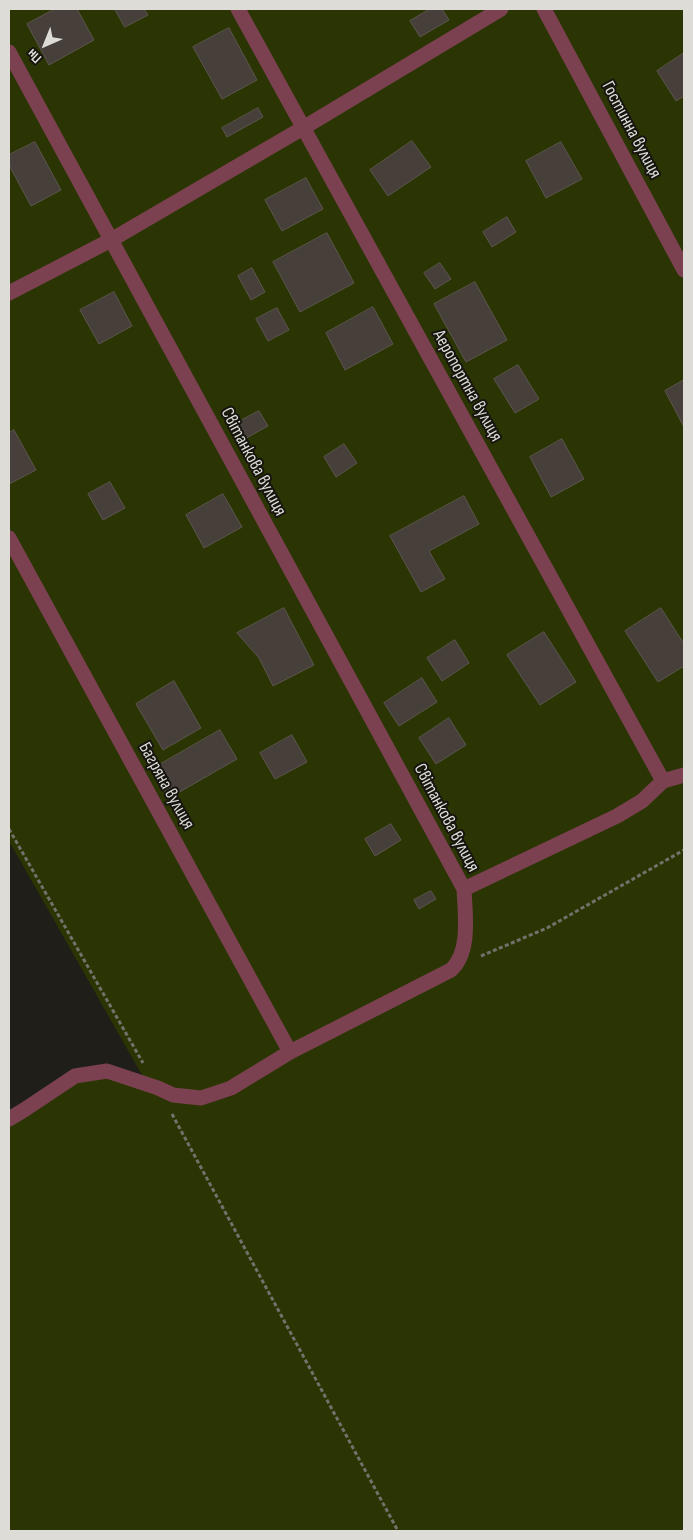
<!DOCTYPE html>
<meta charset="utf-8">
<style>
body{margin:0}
#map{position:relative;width:693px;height:1540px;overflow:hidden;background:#201e18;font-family:"Sofia Sans Condensed",sans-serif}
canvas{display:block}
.frame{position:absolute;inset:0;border:10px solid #dddcd7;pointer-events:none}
.north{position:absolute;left:20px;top:20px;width:50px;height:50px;-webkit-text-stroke:4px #17150f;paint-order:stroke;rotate:224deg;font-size:14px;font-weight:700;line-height:20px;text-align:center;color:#dddcd7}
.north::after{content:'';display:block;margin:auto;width:18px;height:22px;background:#dddcd7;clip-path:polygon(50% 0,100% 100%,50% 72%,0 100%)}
</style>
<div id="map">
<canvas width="693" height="1540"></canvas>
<div class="frame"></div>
<div class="north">Пн</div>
</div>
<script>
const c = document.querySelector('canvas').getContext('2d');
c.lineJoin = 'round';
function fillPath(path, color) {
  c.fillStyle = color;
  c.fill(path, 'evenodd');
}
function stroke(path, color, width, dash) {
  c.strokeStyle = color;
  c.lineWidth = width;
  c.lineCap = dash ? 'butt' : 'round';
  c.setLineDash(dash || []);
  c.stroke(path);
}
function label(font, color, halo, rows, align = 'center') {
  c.font = font + ' "Sofia Sans Condensed",sans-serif';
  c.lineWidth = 4;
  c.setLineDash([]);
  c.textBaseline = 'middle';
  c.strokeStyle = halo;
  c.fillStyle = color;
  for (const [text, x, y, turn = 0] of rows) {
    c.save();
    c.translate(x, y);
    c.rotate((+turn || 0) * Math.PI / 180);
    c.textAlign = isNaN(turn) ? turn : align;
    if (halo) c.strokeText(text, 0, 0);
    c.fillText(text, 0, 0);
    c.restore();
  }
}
fillPath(new Path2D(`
 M9,9H684V1531H9V1123L77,1079L106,1075L150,1089L9,841Z`), '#2b3503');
const building = new Path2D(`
 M55,9H77L94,40L49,65L27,24Z
 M115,9H144L148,15L125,27Z
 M430,9H442L449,20L420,37L410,21Z
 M229,28L257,80L222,99L193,47Z
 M684,53V96L676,101L657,71Z
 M258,108L263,117L227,137L222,128Z
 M412,141L431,167L388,196L370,170Z
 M35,142L61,190L31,206L9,165V155Z
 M561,142L582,179L546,198L526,161Z
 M306,178L323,209L282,231L265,200Z
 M507,217L516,232L492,247L483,232Z
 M327,233L354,283L300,312L273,262Z
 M440,263L451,279L435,289L424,273Z
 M252,268L265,292L251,300L238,276Z
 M475,282L507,340L466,362L434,304Z
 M114,292L132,326L99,344L80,310Z
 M373,307L393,344L345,370L326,333Z
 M277,308L289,330L268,341L256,319Z
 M518,365L539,399L515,413L494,379Z
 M684,380V427L665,391Z
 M259,411L268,426L241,441L233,425Z
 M14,430L36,470L9,484V433Z
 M562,439L584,479L551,497L530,457Z
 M344,444L357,463L336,477L324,457Z
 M110,482L125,508L103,520L88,494Z
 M223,494L242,527L204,548L186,515Z
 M464,496L479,524L429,551L445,579L421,592L390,536Z
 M284,608L314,665L273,686L259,658L237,633Z
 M661,608L684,644V666L658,682L625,631Z
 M544,632L576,682L540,705L507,655Z
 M455,640L469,663L442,681L427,658Z
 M422,678L437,702L399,726L384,703Z
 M174,681L201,728L163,750L136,704Z
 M449,718L466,745L436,764L419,738Z
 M220,730L237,759L169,798L152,769Z
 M292,735L307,762L275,779L260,753Z
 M391,824L401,840L375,856L365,839Z
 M431,891L436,899L419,909L414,900Z`);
fillPath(building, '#463f3a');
stroke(building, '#5c554f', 1);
stroke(new Path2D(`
 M9,829L143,1063
 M481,956L547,928L684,850
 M172,1114L398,1531`), '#73716c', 3, [4, 2.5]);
stroke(new Path2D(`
 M238,9L663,781
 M544,9L684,270
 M9,52L464,889C465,914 471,952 451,970L290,1052L231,1088L201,1098L173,1095L158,1088L107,1071L75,1076L24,1110L9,1119
 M9,293L111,240L303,128L501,9
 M9,538L290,1052
 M464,889L617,816L642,801L663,781L684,775`), '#7b4150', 15);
label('18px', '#dddcd7', '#17150f', [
 ["Гостинна вулиця",631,130,62],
 ["Аеропортна вулиця",467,386,61],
 ["Світанкова вулиця",253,462,62],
 ["Багряна вулиця",166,786,61],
 ["Світанкова вулиця",446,818,62]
]);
</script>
